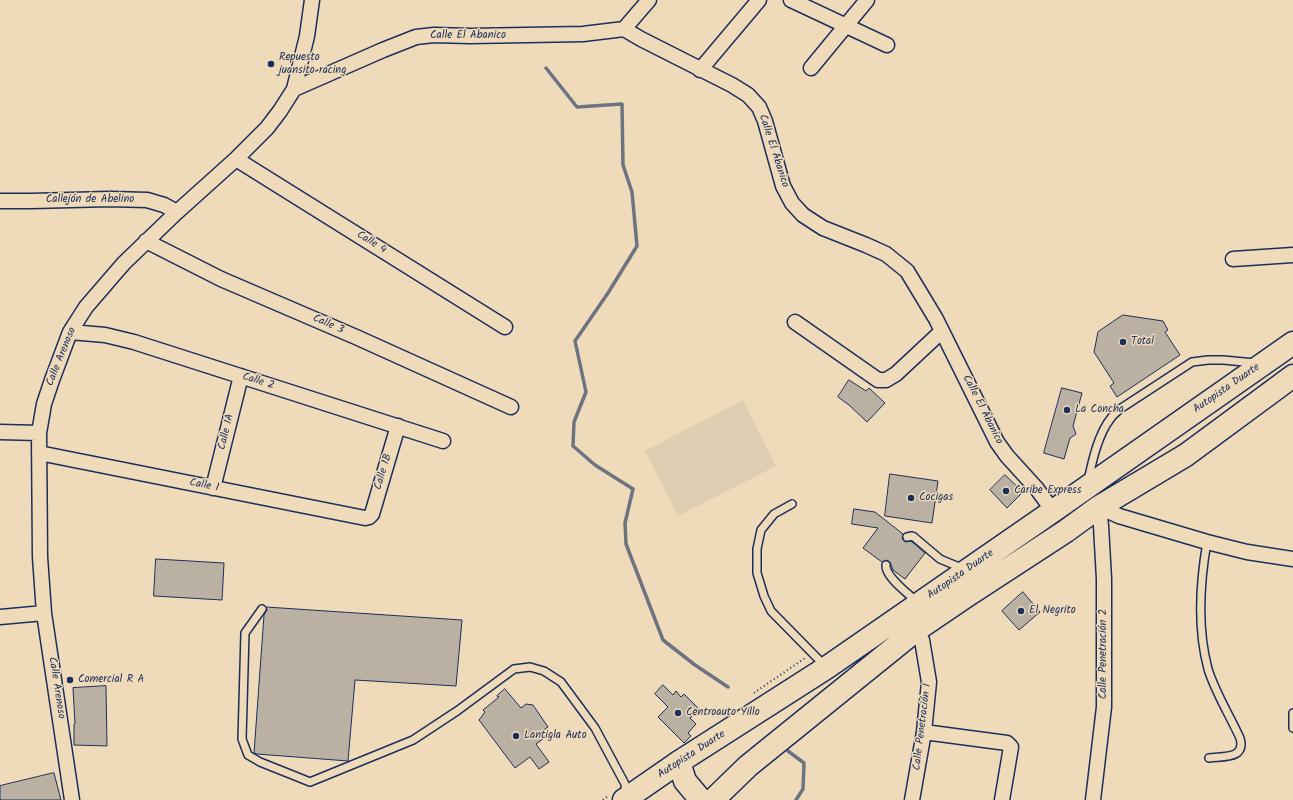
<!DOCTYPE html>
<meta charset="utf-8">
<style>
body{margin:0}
canvas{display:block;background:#efdbb9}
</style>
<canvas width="1293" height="800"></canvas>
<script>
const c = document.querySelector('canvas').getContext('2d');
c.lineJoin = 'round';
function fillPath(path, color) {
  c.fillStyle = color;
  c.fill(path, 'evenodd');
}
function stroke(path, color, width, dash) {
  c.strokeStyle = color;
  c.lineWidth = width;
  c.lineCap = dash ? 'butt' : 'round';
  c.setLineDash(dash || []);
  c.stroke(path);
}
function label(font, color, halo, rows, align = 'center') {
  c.font = font + ' Kalam,sans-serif';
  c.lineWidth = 3;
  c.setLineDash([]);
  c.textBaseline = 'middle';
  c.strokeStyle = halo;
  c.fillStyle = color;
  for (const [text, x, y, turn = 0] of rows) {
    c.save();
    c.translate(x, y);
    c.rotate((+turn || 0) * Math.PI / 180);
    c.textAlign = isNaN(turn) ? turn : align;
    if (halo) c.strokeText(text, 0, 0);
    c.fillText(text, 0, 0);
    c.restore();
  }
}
fillPath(new Path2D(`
 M743,400L776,466L678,516L645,451Z`), '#dfceb2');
stroke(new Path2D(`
 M546,68L577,107L622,104L623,165L632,192L637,246L608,293L575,341L586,392L574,422L573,446L595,465L633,489L625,523L626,544L663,640L695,665L728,687
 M788,751L804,763L803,789L796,800`), '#6e7382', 3.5);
const building = new Path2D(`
 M1123,315L1163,321L1168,330L1165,332L1180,355L1117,397L1110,386L1114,383L1094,352L1098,332Z
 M849,380L866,391L869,388L885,403L867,422L849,405L838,397Z
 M1062,388L1082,393L1073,426L1076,434L1070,438L1064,459L1044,453Z
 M890,474L938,481L932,523L885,516Z
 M1005,475L1023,492L1007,508L990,490Z
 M854,509L875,512L903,534L902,538L904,541L906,542L911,541L925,553L905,579L893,570L890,562L886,560L882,562L863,548L878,528L852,524Z
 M156,559L224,563L222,600L154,596Z
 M1023,592L1040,612L1019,630L1002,611Z
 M266,607L462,620L456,686L355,680L348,761L257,754L254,753L264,615L267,610Z
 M663,685L673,695L676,691L681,697L684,694L699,709L690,718L696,724L688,733L691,736L684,743L658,717L668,707L655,694Z
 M106,686L107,746L74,745V724H75L73,688Z
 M505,689L521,708L526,704L533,705L548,727L539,733L543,739L536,744L549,762L539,769L530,757L515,768L479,720L485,712L483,710L499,697L497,696Z
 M54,773L61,800H0V786Z`);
fillPath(building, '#bbb1a3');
stroke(building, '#1b2f5e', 1);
const lane = new Path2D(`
 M1088,481C1092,462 1098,434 1111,418C1113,415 1117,412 1120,409L1192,362L1208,360H1223L1255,363
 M792,504L774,514L761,530L757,549V573L764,596L771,611L825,666
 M907,537L912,536L914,537L940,559L964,569
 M1207,542C1200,582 1197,628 1208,669C1215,692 1230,716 1240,738C1246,759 1224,756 1209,758
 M886,565C885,577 909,594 917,602
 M262,609L245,633L242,739L248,755L260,762L310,782L413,740L457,711L514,669L530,667L544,671L561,682L595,728L625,784L626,795
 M1293,713V728`);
const street = new Path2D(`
 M791,0L887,45
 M624,29L649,0
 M811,68L867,0
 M700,70L759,0
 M294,89L383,50L416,37L434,35L470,36L583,34L624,29L641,39L732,85L748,95L759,107L765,121L783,186L792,203L803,215L823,228L866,245L886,254L907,271L936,319L997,442L1007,456L1037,489L1053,511
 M236,159L505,327
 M0,201H31L110,199L147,200L164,205L177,212
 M146,241L221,279L356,337L511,407
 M1233,259L1293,255
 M795,322L878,380H886L896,374L942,331
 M70,332L105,335L134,342L443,441
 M0,432L39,433
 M39,453L365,518L369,517L372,514L398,426
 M213,488L241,376
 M1099,507L1119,516L1207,542L1247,552L1293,559
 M0,617L44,613
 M924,732L1007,743L1011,747L1002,800
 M72,800L44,613L40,557L39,433L44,404L52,380L70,332L86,307L124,263L177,212L236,159L267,128L280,111L294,89L307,36L312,0
 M912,800L924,732L929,682L922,640L915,631
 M1093,800L1104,707V579L1101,526L1099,507`);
const highway = new Path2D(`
 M679,762L685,781L701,800
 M624,800L679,762L826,668L1053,511L1293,343
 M713,800L748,766L915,631L965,597L1066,531L1099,507L1186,455L1293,376`);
stroke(lane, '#1b2f5e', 10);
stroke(street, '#1b2f5e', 17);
stroke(highway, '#1b2f5e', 25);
stroke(new Path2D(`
 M754,693L805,658
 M603,800L608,796`), '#1b2f5e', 2, [1, 3]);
stroke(lane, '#efdbb9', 7);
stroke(street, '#efdbb9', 14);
stroke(highway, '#efdbb9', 22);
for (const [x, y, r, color] of [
 [271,64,4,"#1b2f5e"],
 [1123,342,4,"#1b2f5e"],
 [1067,410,4,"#1b2f5e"],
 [1006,491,4,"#1b2f5e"],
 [911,498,4,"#1b2f5e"],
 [1021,611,4,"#1b2f5e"],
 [70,680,4,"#1b2f5e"],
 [678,713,4,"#1b2f5e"],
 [516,736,4,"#1b2f5e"]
]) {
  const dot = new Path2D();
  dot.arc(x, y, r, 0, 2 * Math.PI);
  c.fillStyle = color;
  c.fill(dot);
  stroke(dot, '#efdbb9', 1.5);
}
label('11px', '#1b2f5e', '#efdbb9', [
 ["Calle El Abanico",468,36],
 ["Calle El Abanico",773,151,72],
 ["Callejón de Abelino",90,200],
 ["Calle 4",371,243,32],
 ["Calle 3",328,325,23],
 ["Calle Arenoso",62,357,-68],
 ["Calle 2",258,382,18],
 ["Autopista Duarte",1227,389,-35],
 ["Calle El Abanico",982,410,63],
 ["Calle 1A",227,432,-76],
 ["Calle 1B",384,472,-73],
 ["Calle 1",204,486,11],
 ["Autopista Duarte",961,575,-35],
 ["Calle Penetración 2",1104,654,-90],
 ["Calle Arenoso",56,688,81],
 ["Calle Penetración 1",923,727,-83],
 ["Autopista Duarte",692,755,-33]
]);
label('11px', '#1b2f5e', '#efdbb9', [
 ["Repuesto",279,58],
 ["juansito racing",279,71],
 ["Total",1131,342],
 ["La Concha",1075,410],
 ["Caribe Express",1014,491],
 ["Cocigas",919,498],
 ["El Negrito",1029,611],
 ["Comercial R A",78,680],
 ["Centroauto Yillo",686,713],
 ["Lantigla Auto",524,736]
], 'left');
</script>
